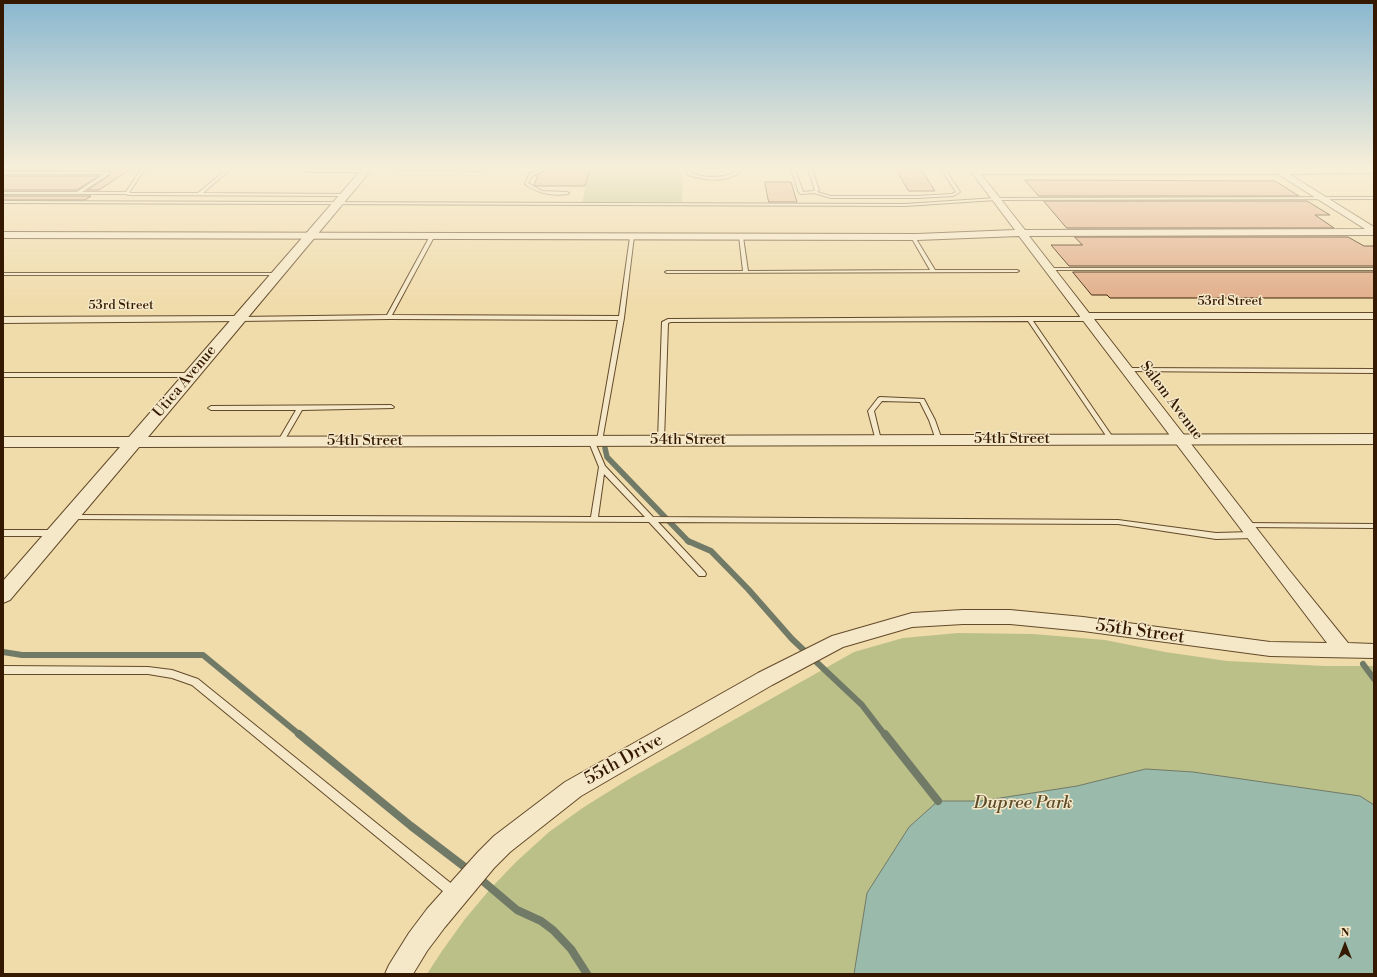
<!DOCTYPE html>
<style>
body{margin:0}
#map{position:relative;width:1377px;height:977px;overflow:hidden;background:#f0dbaa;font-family:"Libre Bodoni",serif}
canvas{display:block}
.frame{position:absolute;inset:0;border:4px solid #341900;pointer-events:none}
.north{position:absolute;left:1325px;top:925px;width:40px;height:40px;-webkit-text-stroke:3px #f5e8c8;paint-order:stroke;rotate:0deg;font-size:11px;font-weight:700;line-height:16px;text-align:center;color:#341900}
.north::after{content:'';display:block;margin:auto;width:14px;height:18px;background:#341900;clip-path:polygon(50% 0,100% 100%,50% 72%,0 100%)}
</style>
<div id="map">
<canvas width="1377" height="977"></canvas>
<div class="frame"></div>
<div class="north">N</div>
</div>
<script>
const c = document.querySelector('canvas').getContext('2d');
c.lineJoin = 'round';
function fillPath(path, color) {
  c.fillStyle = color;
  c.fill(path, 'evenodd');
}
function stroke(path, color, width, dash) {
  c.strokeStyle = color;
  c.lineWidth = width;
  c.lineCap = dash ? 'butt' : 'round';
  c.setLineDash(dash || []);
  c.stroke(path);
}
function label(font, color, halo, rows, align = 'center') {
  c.font = font + ' "Libre Bodoni",serif';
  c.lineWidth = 3;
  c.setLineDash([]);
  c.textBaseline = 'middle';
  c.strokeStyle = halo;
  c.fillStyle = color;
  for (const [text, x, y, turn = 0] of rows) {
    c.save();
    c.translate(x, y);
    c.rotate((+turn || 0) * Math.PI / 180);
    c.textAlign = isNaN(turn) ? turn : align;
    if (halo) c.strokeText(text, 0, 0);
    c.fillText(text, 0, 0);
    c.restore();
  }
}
fillPath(new Path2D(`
 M590,169H683L682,202H582Z
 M958,633L1033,634L1105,640L1165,652L1227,661L1325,666H1374V974H427L442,951L465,919L491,888L516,862L549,832L584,807L629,779L854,652L903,638Z`), '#bbc088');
const water = new Path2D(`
 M1146,769L1193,772L1360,796L1374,805V974H854L867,893L909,827L938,801H981L1077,786Z`);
fillPath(water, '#9abbab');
stroke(water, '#717a67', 1);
stroke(new Path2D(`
 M605,448L607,457L689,542`), '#717a67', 5.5);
stroke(new Path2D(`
 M688,541L711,551L748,589L792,639L862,705L885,735
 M3,652L22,655H203L300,735
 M1363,664L1374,679`), '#717a67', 6);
stroke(new Path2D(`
 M299,734L411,826L470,871
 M885,734L938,801
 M478,877L517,910L541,921L553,930L571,949L587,974`), '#717a67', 8);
const building = new Path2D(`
 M3,169H131L99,190H87L110,175L111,172L3,170Z
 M547,169H590L585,186H536L534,185L538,175Z
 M896,169H921L935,191H909Z
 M3,176H99L77,190H3Z
 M1025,180L1275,181L1299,196H1039Z
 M765,182H791L797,202H769Z
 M3,196H91L85,200H3Z
 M1044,201H1307L1330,215H1315L1334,228H1067Z
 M1075,237H1348L1364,246H1374V266H1069L1051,245H1082Z
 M1073,272H1374V298H1110L1107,295H1092Z`);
fillPath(building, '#e1ac88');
stroke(building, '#341900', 1);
const service = new Path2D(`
 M141,169H145L130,191V193H198L227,169H231L203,193L345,194L347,195L345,196L128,195L126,194H3V192H77L104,174H3V172H108L110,173L109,174L82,192H126Z
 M304,169L365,170L367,171L365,172H308Z
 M396,169H484L485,170L483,171L398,170Z
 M541,169H546L532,176L528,183L542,191L567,192L569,193L568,194C552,196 538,194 525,184L529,174Z
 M687,169H691V173C704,178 722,179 735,172V169H739V173C725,183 703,180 688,175Z
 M791,169H795L803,192L813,191L815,190L808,169H812L819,190L817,192L831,196H917L952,194L956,192L941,169H945L960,192L953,196L917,198H831L814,193L801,194L799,193Z
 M1374,197V199L996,200L905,206L3,203V201L905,204L996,198Z
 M430,236L434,237L392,315L619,316L630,237L634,236L624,318L602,441H598L597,440L618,320L389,319L239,321L236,319L239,317L387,315Z
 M739,236L743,237L748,271L930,270L911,237L913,236L915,237L935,270H1017L1019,271L1017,272L667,273L665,272L667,271H743Z
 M1048,268H1374V270H1048Z
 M3,273H277L279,274L277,275H3Z
 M1029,317H1087L1090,319L1087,321H1033L1114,439L1113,440H1109L1028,321L671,322L668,323L664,440L661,442L658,440L662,322L668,319Z
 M1127,368L1374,369V373L1125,371L1124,370Z
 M3,373H191L194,375L191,377H3Z
 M880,397L924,399L935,420L942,440L941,441H937L936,440L929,420L920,402L882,401L874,411L881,440L880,441H876L868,411L878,398Z
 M391,405L394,407L393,408L302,410L284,441L281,443L278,441L296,410H211L208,408L211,406Z
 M591,438L594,440L605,466L653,517L1118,520L1216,533L1253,532L1257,535L1253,538L1216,539L1118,524L658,522L705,572L706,574L705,576H699L649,522L72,519L68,517L72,515L591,517L599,467L588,440ZM604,474L645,517H598Z
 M1243,523L1374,524V528L1246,527L1242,525Z
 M3,530H54L58,533L54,536H3Z
 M3,666L148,667L172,670L198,679L458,889L460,893L458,897L454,899L450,897L192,685L172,678L148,674H3Z`);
const minor = new Path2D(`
 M969,169H1374V173L1289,174L1374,227V235L1029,236L1089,313H1374V319H1094L1289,570L1348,643L1374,644V658L1270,656L1083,631L1010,624H963L912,627L843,647L772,685L581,796L510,852L494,868L445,927L427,951L413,974H385L389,965L409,933L427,909L478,852L494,836L565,782L758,673L832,636L912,613L963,610H1010L1083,617L1270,642L1327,643L1019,236L917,240L3,238V232L917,234L1015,230ZM981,174H1278L1365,229L1025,230Z
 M238,316L242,317L244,319L242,321L3,323V317Z`);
const tertiary = new Path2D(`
 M362,169H372L148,437L1374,434V444L139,447L10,600L3,603V581L120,447H3V437H129Z`);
stroke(service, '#634a2a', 2);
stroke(minor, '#634a2a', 2);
stroke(tertiary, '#634a2a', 2);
fillPath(service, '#f5e8c8');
fillPath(minor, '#f5e8c8');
fillPath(tertiary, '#f5e8c8');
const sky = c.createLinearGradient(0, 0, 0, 306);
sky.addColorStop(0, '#89b7d0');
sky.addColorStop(0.55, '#f8efd9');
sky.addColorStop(1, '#f8efd900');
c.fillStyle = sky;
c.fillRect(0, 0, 1377, 306);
label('13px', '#341900', '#f5e8c8', [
 ["53rd Street",1230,302],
 ["53rd Street",121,306]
]);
label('15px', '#341900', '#f5e8c8', [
 ["Utica Avenue",185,382,-50],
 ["Salem Avenue",1171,401,53],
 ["54th Street",1012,439],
 ["54th Street",688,440],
 ["54th Street",365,441]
]);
label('18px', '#341900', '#f5e8c8', [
 ["55th Street",1140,632,8],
 ["55th Drive",624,760,-29]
]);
label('italic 18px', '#5c4b29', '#f5e8c8', [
 ["Dupree Park",1023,804]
]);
</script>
